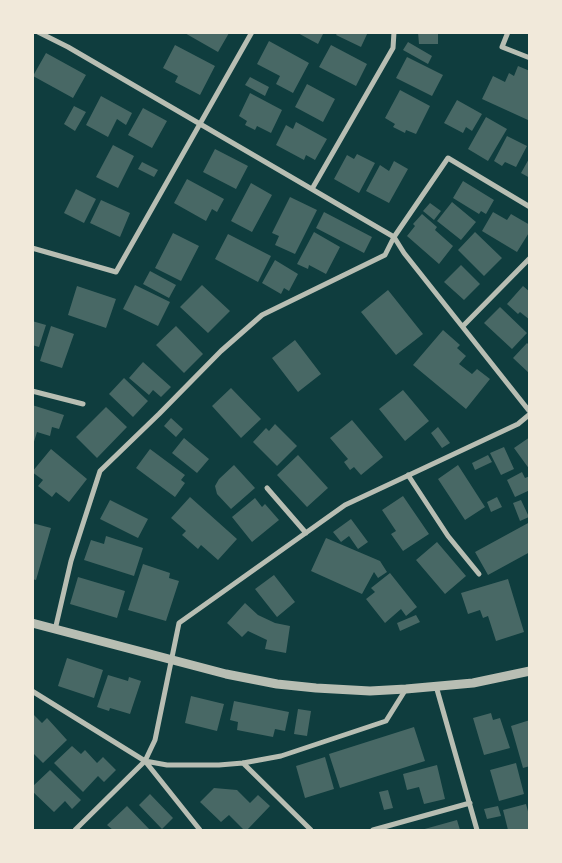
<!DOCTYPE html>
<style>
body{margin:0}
#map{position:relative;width:562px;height:863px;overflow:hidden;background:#0f3d3e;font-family:Quicksand,sans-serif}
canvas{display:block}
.frame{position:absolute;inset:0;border:34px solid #f1e9da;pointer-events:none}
</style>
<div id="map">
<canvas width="562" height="863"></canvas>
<div class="frame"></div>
</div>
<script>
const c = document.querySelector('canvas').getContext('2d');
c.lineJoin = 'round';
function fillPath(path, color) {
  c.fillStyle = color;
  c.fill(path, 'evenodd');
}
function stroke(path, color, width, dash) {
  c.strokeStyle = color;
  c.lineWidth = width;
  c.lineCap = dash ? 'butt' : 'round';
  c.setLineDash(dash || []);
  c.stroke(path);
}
fillPath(new Path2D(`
 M183,32H228L229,33L218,52Z
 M296,32H324L318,44Z
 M338,32H368L361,47L336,35Z
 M418,32H438V44H419Z
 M269,41L309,63L293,93L276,84L280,76L257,64Z
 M408,42L432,56L428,64L403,50Z
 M175,45L215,66L200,95L175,82L178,76L163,68Z
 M331,45L367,64L356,86L319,67Z
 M46,53L86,75L73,98L33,76Z
 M407,57L443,75L432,96L396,78Z
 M518,66L530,71L528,120L482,99L493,76L505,82L509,73L514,76Z
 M250,77L269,87L265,96L245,85Z
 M307,84L335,99L323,122L295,107Z
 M400,90L430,106L416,134L406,130L405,133L393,127L395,124L385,118Z
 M250,93L282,110L271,133L257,126L255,130L245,125L247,121L239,116Z
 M101,96L132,113L126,125L117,119L108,137L86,125Z
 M457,100L482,114L472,131L466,127L463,133L444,123Z
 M74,106L86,112L75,131L64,124Z
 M143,108L167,121L152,148L128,135Z
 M486,117L507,129L488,161L468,149Z
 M296,122L327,139L315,160L306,155L304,160L276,145L286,125L293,129Z
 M507,136L527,146L516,167L505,162L502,166L494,161Z
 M113,145L134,156L118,188L96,177Z
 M215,149L248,166L236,189L203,172Z
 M357,154L375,163L359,193L334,179L347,155L354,159Z
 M530,157V178L521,173Z
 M394,161L408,169L389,203L366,191L380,165L389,171Z
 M142,162L158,170L154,177L138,169Z
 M187,179L224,199L217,212L212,209L206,221L174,203Z
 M463,181L494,200L486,214L481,211L479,214L453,198Z
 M251,183L272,195L252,232L231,221Z
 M76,189L96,199L84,223L64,213Z
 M290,197L317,210L295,254L275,245L279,236L272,233Z
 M101,200L130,213L120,237L90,223Z
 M452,202L476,222L461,240L437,221Z
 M430,203L441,211L434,220L423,211Z
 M324,212L372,237L364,253L316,228Z
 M493,212L507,220L511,214L530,225V231L517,252L482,231Z
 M422,214L437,227L435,230L453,246L439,264L407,236L415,226L413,224Z
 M314,232L340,247L326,274L309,265L308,269L297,264Z
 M475,232L502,258L484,276L458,250Z
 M173,233L199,246L181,281L155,268Z
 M228,234L271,256L258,282L215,259Z
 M275,260L298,274L289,291L284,288L281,294L262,283Z
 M461,265L480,284L464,300L444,282Z
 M150,271L176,285L169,298L143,284Z
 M135,285L170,302L158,326L123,309Z
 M202,285L230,311L208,333L180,307Z
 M77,286L116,299L106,328L68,315Z
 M523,286L530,292V320L520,312L518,314L507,304Z
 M388,290L423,334L396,355L361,312Z
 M500,307L527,333L512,349L484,323Z
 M32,321L46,325L39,347L32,345Z
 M51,326L74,334L62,368L40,361Z
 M176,326L203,354L184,373L156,345Z
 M443,330L460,345L457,348L466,356L459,364L472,374L477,369L490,379L466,409L413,365Z
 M295,340L321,374L298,392L272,358Z
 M527,343L530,346V374L513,358Z
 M143,362L171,387L161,397L153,390L149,395L129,378Z
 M124,378L148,401L133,417L109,394Z
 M231,388L261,419L241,438L212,406Z
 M403,390L429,421L405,441L379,409Z
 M32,405L64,415L59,429L52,427L50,436L37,432L33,445Z
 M106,407L127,427L97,458L76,437Z
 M171,418L183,429L176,437L164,426Z
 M352,420L383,457L361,475L354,467L350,470L344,462L348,459L330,438Z
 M275,424L297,446L277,466L253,442L266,428L269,431Z
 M438,427L450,443L442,448L431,433Z
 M530,437V470L514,448Z
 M184,438L209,459L197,473L172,453Z
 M504,447L514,469L501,475L490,453Z
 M51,449L87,479L69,502L56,492L52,497L38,486L43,480L32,472Z
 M150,449L185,475L181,480L185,483L175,497L136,468Z
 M298,455L328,488L307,507L277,475Z
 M488,455L492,462L475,470L472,463Z
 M234,465L255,488L231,509L217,494L215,486L219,479Z
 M458,465L485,507L465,520L438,479Z
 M522,472L525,478L530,476V490L515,497L507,480Z
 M403,496L429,534L403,551L391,534L396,531L382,510Z
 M190,497L237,539L218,560L201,545L198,549L182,535L186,531L171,518Z
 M497,497L502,507L491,512L487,502Z
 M255,498L262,507L265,504L279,520L252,542L232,517Z
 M110,500L148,519L138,538L100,519Z
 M521,500L529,517L520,521L513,503Z
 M351,519L368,542L358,549L349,536L341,542L333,532Z
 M530,522V552L488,575L475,552Z
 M32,523L51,528L36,580L32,579Z
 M106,536L143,548L134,576L84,560L91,540L104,544Z
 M326,538L380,561L387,572L378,578L374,572L362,594L311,571Z
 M437,542L466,576L445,594L416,560Z
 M143,564L170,573L169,578L179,581L166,621L128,610Z
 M390,573L417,607L406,616L401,609L385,623L366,599L375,592L371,588Z
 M274,575L295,602L277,617L255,589Z
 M78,577L125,591L117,618L70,604Z
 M508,579L524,632L496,641L488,616L483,618L480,610L468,614L461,593Z
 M245,603L258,615L275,623L290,626L286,653L265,649L267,640L248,631L242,637L227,623Z
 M416,615L420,622L400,631L397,623Z
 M67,658L103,670L94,698L58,686Z
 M108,675L128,681L129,677L141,681L130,714L110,708L109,711L97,707Z
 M191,696L224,704L217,731L185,723Z
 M234,701L289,712L285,731L275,729L273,737L237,730L238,722L230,720Z
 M298,709L311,711L307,736L294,734Z
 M32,713L42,723L47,718L67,740L43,763L32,752Z
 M491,713L493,720L500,718L510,748L484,755L473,718Z
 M530,720V766L523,768L511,726Z
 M414,727L425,761L340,788L329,754Z
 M72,746L81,754L85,750L97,763L103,757L116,770L104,782L98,776L83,792L54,763Z
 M325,757L334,789L305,798L296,766Z
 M516,763L524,794L499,801L490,770Z
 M437,765L445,799L424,804L419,787L407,790L403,774Z
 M50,770L81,800L72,809L65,801L54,812L32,791V787Z
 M214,788L237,790L250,803L258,795L270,806L247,830H244L229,815L221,822L200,802Z
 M388,790L393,808L384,810L379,792Z
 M150,794L173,818L162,829L139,805Z
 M526,804L530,819V830H508L503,810Z
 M127,806L150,830H113L107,825Z
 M498,806L501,816L487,819L484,809Z
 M457,820L460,830H421Z`), '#486865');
stroke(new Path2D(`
 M38,32L68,47L394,237L404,253L530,412
 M508,32L502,47L530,58
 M312,189L393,48L394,32
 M32,248L116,272L252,32
 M463,326L530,258
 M32,391L83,404
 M408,475L448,536L479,574
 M267,488L306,533
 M55,630L71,561L100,471L159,414L221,351L262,315L385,255L394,237L448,158L530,207
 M436,686L477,830
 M32,691L145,761L200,830
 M145,761L155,740L179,623L345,505L518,424L530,414
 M243,763L311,830
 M75,830L145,761L167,765H219L243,763L281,756L386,721L406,689
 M373,830L470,803`), '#b8beb3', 5);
stroke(new Path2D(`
 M32,623L226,674L277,684L316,688L370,691L406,689L473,683L530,671`), '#b8beb3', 9);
</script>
